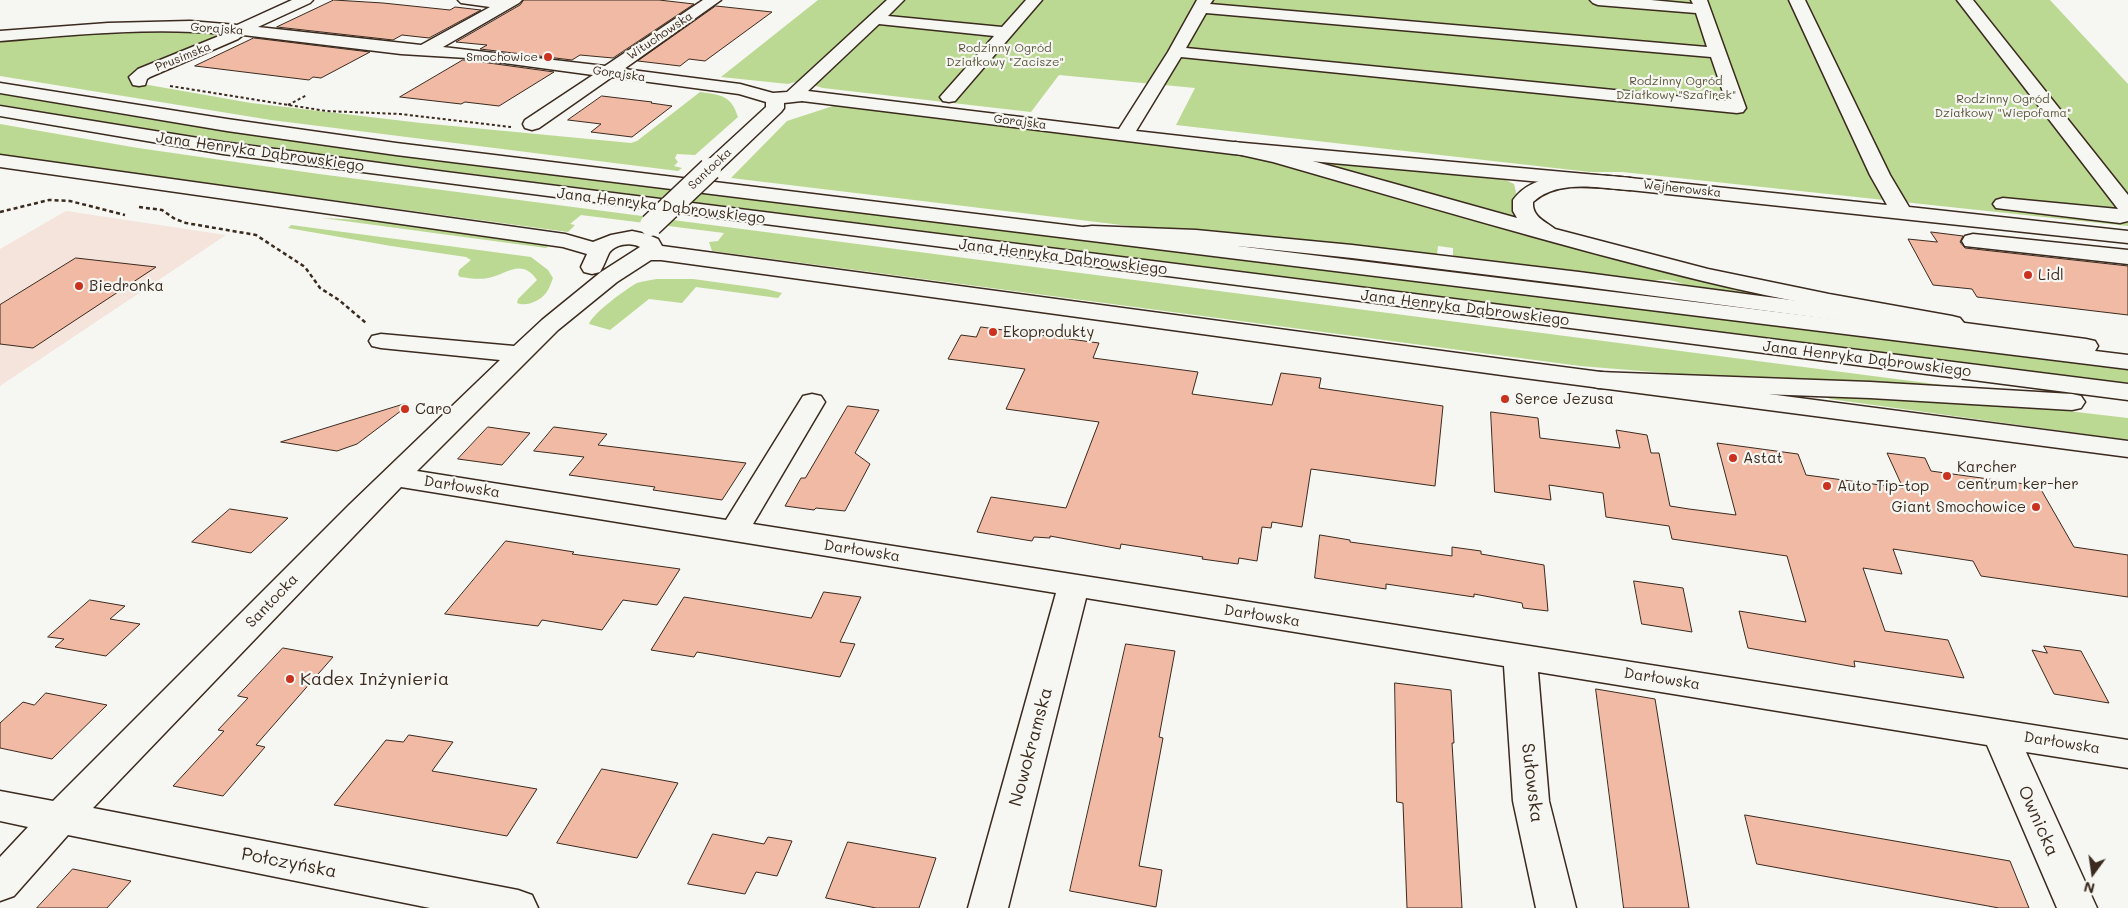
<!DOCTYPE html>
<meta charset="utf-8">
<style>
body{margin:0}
#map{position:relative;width:2128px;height:908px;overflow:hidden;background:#f6f6f2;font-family:Mali,sans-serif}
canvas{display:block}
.north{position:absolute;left:2068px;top:848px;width:50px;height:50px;-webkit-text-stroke:4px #f6f6f2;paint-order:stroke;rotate:194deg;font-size:14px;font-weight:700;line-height:20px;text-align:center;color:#3b2a1e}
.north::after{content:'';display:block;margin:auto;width:18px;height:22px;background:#3b2a1e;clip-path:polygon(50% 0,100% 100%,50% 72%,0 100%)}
</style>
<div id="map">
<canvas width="2128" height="908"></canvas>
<div class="north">N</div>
</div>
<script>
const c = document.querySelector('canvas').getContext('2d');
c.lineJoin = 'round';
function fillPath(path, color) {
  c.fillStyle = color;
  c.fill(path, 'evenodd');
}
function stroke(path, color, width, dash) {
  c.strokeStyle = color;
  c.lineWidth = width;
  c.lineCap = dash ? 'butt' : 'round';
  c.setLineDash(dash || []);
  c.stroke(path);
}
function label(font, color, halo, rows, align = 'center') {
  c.font = font + ' Mali,sans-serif';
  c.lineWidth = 4.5;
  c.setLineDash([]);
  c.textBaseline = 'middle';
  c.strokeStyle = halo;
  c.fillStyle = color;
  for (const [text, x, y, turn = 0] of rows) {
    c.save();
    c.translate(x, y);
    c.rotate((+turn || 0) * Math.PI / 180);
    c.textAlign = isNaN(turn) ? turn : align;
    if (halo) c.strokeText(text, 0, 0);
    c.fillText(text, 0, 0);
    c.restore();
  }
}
fillPath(new Path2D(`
 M66,211L226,235L0,386V249Z`), '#f4e4db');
fillPath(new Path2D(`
 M818,0H2050L2128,84V226L1622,172H1590L1176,125L1195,88L1059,75L1031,112L823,88L799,81L788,84L721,77Z
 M162,29L230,33L138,74L143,84L251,103L421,123L631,143L637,141L700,92C721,95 731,95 738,117L695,155L677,154L675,158L678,162L674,166L682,168L678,171L271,120L0,76V39Z
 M0,94L148,119L373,152L2128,370V384L345,158L138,128L2,105L0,104Z
 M836,105L1218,152L1268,160L1743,290L1754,295L1750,297C1734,295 1717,295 1703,291C1685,286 1669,275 1650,282L1458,259L1453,255V248L1438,246L1437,254L1431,256L1323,241L1182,232L1130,226L731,178L787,121Z
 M0,124L138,148L319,174L1965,388L1679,374L1580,366L712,251L709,242L718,241L724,233L581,215L570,224L575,225L568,232L0,155Z
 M1300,160L1499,177L1514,184L1516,192L1513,204L1516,218Z
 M322,218L386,221L552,243L546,248Z
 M291,225L531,257L548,270L553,278C551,283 549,289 546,293C540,301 526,307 517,303L518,299L537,280C521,257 506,275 488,278C479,280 469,278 460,277L458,275L459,270L471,260L466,257L391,246L288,228Z
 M657,279H693L766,289L782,293L778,298L696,287L682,303L649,299L610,330L589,324C593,313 626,289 637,283C643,281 651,280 657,279Z
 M1827,394L2033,407L2128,418V440L1830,399L1827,397Z`), '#bbd992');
const building = new Path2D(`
 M334,0L383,3L450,10L455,7L481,10L429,38L402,35L393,40L277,27Z
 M524,0H659L694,4L613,58L580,55L572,60L480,49L487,45L456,42L520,5Z
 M716,6L772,12L705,61L689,59L680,66L638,61Z
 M254,38L370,52L321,78L313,77L309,80L195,66Z
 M463,60H467L554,72L499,106L465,102L461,104L400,97Z
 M602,96L652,102L651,103L672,106L632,137L591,132L601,124L568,120Z
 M1931,232L1963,236L1960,242L1965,248L2128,266V315L1977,297L1972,289L1933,285L1908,239L1937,242Z
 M76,258L156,267L33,348L0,344V305Z
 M981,327L1099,343L1093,358L1198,372L1192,394L1272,405L1281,373L1321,378L1319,388L1443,406L1435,486L1311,469L1302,527L1272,522L1271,528L1262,527L1257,561L1239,558L1238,564L1202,559L1203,557L1121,544L1120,549L1050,536V538L1034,537L1032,541L977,532L991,497L1066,508L1099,422L1006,409L1025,369L948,359L961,335L976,337Z
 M405,404L406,407L357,444L337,451L281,442Z
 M848,406L879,410L855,453L870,464L845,511L816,508L814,510L785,506L801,478H805Z
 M1491,412L1538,418L1540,438L1620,448L1616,430L1647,435L1651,453H1659L1670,506L1689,509L1736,515L1717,443L1798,454L1806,475L1903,488L1887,453L1925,458L1931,471L2039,486L2074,547L2128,555V597L1981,576L1973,561L1893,549L1902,574L1863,568L1885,631L1948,640L1964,678L1854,661L1855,667L1748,648L1739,611L1806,622L1787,556L1672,539L1669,526L1606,517L1603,493L1549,485L1551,500L1495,492Z
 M488,427L530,433L502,465L458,459Z
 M554,427L607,434L598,445L746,463L722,500L653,490L655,487L569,475L584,457L534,451Z
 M230,509L288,518L251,553L192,542Z
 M1320,535L1350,540V542L1452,556V547L1481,551V554L1544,565L1548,611L1523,608L1522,603L1474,594V597L1386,584V589L1315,578Z
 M506,541L574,552L572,554L680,569L657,605L623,600L602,630L542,620L538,626L445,614Z
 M1634,581L1683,588L1692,632L1642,624Z
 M824,592L861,597L840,642L855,644L840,677L697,652L694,657L651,650L684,597L811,618Z
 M90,600L125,606L110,619L140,624L106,656L55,647L64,639L48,637Z
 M1126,644L1175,651L1159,737L1163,738L1139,866L1162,870L1156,907L1070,891Z
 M2044,646L2081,651L2109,703L2054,694L2032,650L2047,653Z
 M283,648L333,657L256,745L265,747L223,796L173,786L224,731L218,730L248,698L238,696Z
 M1395,683L1451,690L1454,743H1452L1462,908H1407L1403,803L1397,802Z
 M1596,689L1655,699L1689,908H1624Z
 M46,693L107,705L52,759L0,748V723L23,702L34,705Z
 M409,735L453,742L432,771L537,789L507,836L334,805L386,740L403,742Z
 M602,769L678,783L637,858L557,843Z
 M1745,815L2010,861L2029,908H1999L1757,864Z
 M713,834L764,844L768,837L792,841L777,876L756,872L745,894L688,884Z
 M848,842L936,858L919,908H876L826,898Z
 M73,869L131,881L107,908H37Z`);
fillPath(building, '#f1baa4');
stroke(building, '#3b2a1e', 1);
const minor = new Path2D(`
 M292,0H313L310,3L258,27L421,45L490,7L461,3L458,0H522L519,3L443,47L605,66L703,0H721L624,69L740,84L773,93L787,92L887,0H904L888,16L1002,27L1026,0H1042L955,101L949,102L943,101L940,97L994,36L879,24L808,91L1119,129L1168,52L1197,0H1213L1210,4L1707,47L1696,13L1598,5L1593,3L1590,0H1651L1693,4L1691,0H1707L1746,108L1743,112L1737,113L1181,57L1136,131L1233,142L1630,178L1887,205L1870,175L1789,0H1805L1890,175L1909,207L2128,231V243L1630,190L1233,154L802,101L784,103V108L781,112L717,173L710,175L703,173L700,169L703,165L766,107V102L739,94L612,77L539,128L532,130L525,128L523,124L525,120L593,75L467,58L401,54L243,35L238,39L150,77L147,79L145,85L139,86L133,85L129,77L138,69L224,34C149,27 74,35 0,41V31L108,23L190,21L237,25ZM1206,13L1711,57L1726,101L1186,48Z
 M1957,0H1973L2128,195V221L2120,223L1996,208L1993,204L1996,200L2003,198L2118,209Z
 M0,155L565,234L593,242L611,235L632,231L646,234L658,239L662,246L1509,360L2128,441V457L1509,376L661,260H651L617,282L558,330L417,471L726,520L803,396L812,394L821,396L825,402L753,524L2128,740V768L2026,752L2097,908H2057L1987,745L1538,672L1549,801L1576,908H1536L1513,801L1504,666L1086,598L1008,908H968L1056,593L401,487L93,808L518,890L532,895L538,908H430L68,835L14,896L0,901V857L28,827L0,821V791L53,801L349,505L500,360L381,348L372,346L369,341L372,336L381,334L514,346L542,320L601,272L640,247C631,242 615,244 609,253C606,259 604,266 600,272L592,274L584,272L581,267L587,254L563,247L0,167Z
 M1092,226L1196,230L1352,245L1579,272L2086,339L2095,341L2098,346L2095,351L2086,353L1579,286L1352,258L1248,247L1084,237L1081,232L1084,227Z
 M1973,234L2128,250V264L1965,246L1962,241L1965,236Z`);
const major = new Path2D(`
 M0,83L227,119L396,143L2128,355V369L396,155L227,131L0,93Z
 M0,106L223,142L446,172L2128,384V400L223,154L0,116Z
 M1235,142L1284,153L1517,218L1513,211V200C1536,167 1595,175 1630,178L1637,180L1640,184L1637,188L1630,190C1599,188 1558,179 1533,202C1532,217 1545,221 1555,229L1708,269L1829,294L1952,316L1960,318L1964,323L1960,328L1952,330C1869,315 1785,301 1703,281C1559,246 1416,203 1273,162L1228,152L1225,148L1228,144Z
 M1598,372L1870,382L2072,394L2081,396L2085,402L2081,408L2072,410L1870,398L1598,388L1589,385L1585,380L1589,375Z`);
stroke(minor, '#3b2a1e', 3);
stroke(major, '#3b2a1e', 3);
stroke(new Path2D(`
 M170,86L326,111L400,114L511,127
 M288,105L307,95`), '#3b2a1e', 2, [3, 2.5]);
stroke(new Path2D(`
 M139,207L162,210L175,219L186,223L256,235L305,267L320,288L339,300L366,323
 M0,212L49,200L70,201L125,215`), '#3b2a1e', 2.5, [4, 3]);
fillPath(minor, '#f6f6f2');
fillPath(major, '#f6f6f2');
const minorBridge = new Path2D(`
 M651,225L710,169`);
stroke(minorBridge, '#3b2a1e', 25, []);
stroke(minorBridge, '#f6f6f2', 22);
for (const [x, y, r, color] of [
 [548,57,5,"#c8321e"],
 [2028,275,5,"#c8321e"],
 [79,286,5,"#c8321e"],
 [993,332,5,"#c8321e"],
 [1505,399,5,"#c8321e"],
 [405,409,5,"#c8321e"],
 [1733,458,5,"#c8321e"],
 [1947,476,5,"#c8321e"],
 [1827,486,5,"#c8321e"],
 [2036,507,5,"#c8321e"],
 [290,679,5,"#c8321e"]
]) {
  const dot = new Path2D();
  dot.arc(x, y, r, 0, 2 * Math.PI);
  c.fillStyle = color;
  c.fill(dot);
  stroke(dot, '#f6f6f2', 2);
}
label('12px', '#3b2a1e', '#f6f6f2', [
 ["Gorajska",217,29,4],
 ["Wituchowska",660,36,-34],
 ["Prusimska",183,57,-22],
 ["Gorajska",619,74,8],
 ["Gorajska",1020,122,7],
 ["Santocka",710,169,-43],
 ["Wejherowska",1682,189,6]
]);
label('12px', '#5b563b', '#f6f6f2', [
 ["Rodzinny Ogród",1005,48],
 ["Działkowy \"Zacisze\"",1005,62],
 ["Rodzinny Ogród",1676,81],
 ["Działkowy \"Szafirek\"",1676,95],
 ["Rodzinny Ogród",2003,99],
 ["Działkowy \"Wiepofama\"",2003,113]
]);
label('12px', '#3b2a1e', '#f6f6f2', [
 ["Smochowice",538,57]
], 'right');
label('15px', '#3b2a1e', '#f6f6f2', [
 ["Jana Henryka Dąbrowskiego",260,152,8],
 ["Jana Henryka Dąbrowskiego",661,206,7],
 ["Jana Henryka Dąbrowskiego",1063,257,7],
 ["Jana Henryka Dąbrowskiego",1465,308,7],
 ["Jana Henryka Dąbrowskiego",1867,359,7],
 ["Darłowska",462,487,9],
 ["Darłowska",862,551,9],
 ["Santocka",272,601,-46],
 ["Darłowska",1262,616,9],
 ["Darłowska",1662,679,9],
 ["Darłowska",2062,743,9]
]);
label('15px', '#3b2a1e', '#f6f6f2', [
 ["Lidl",2038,275],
 ["Biedronka",89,286],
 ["Ekoprodukty",1003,332],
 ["Serce Jezusa",1515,399],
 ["Caro",415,409],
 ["Astat",1743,458],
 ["Karcher",1957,467],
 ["centrum ker-her",1957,484],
 ["Auto Tip-top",1837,486],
 ["Giant Smochowice",2026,507,"right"]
], 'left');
label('18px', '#3b2a1e', '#f6f6f2', [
 ["Kadex Inżynieria",300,679]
], 'left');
label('18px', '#3b2a1e', '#f6f6f2', [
 ["Nowokramska",1031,747,-75],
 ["Sułowska",1532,783,83],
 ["Ownicka",2038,821,66],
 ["Połczyńska",289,863,11]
]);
</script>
